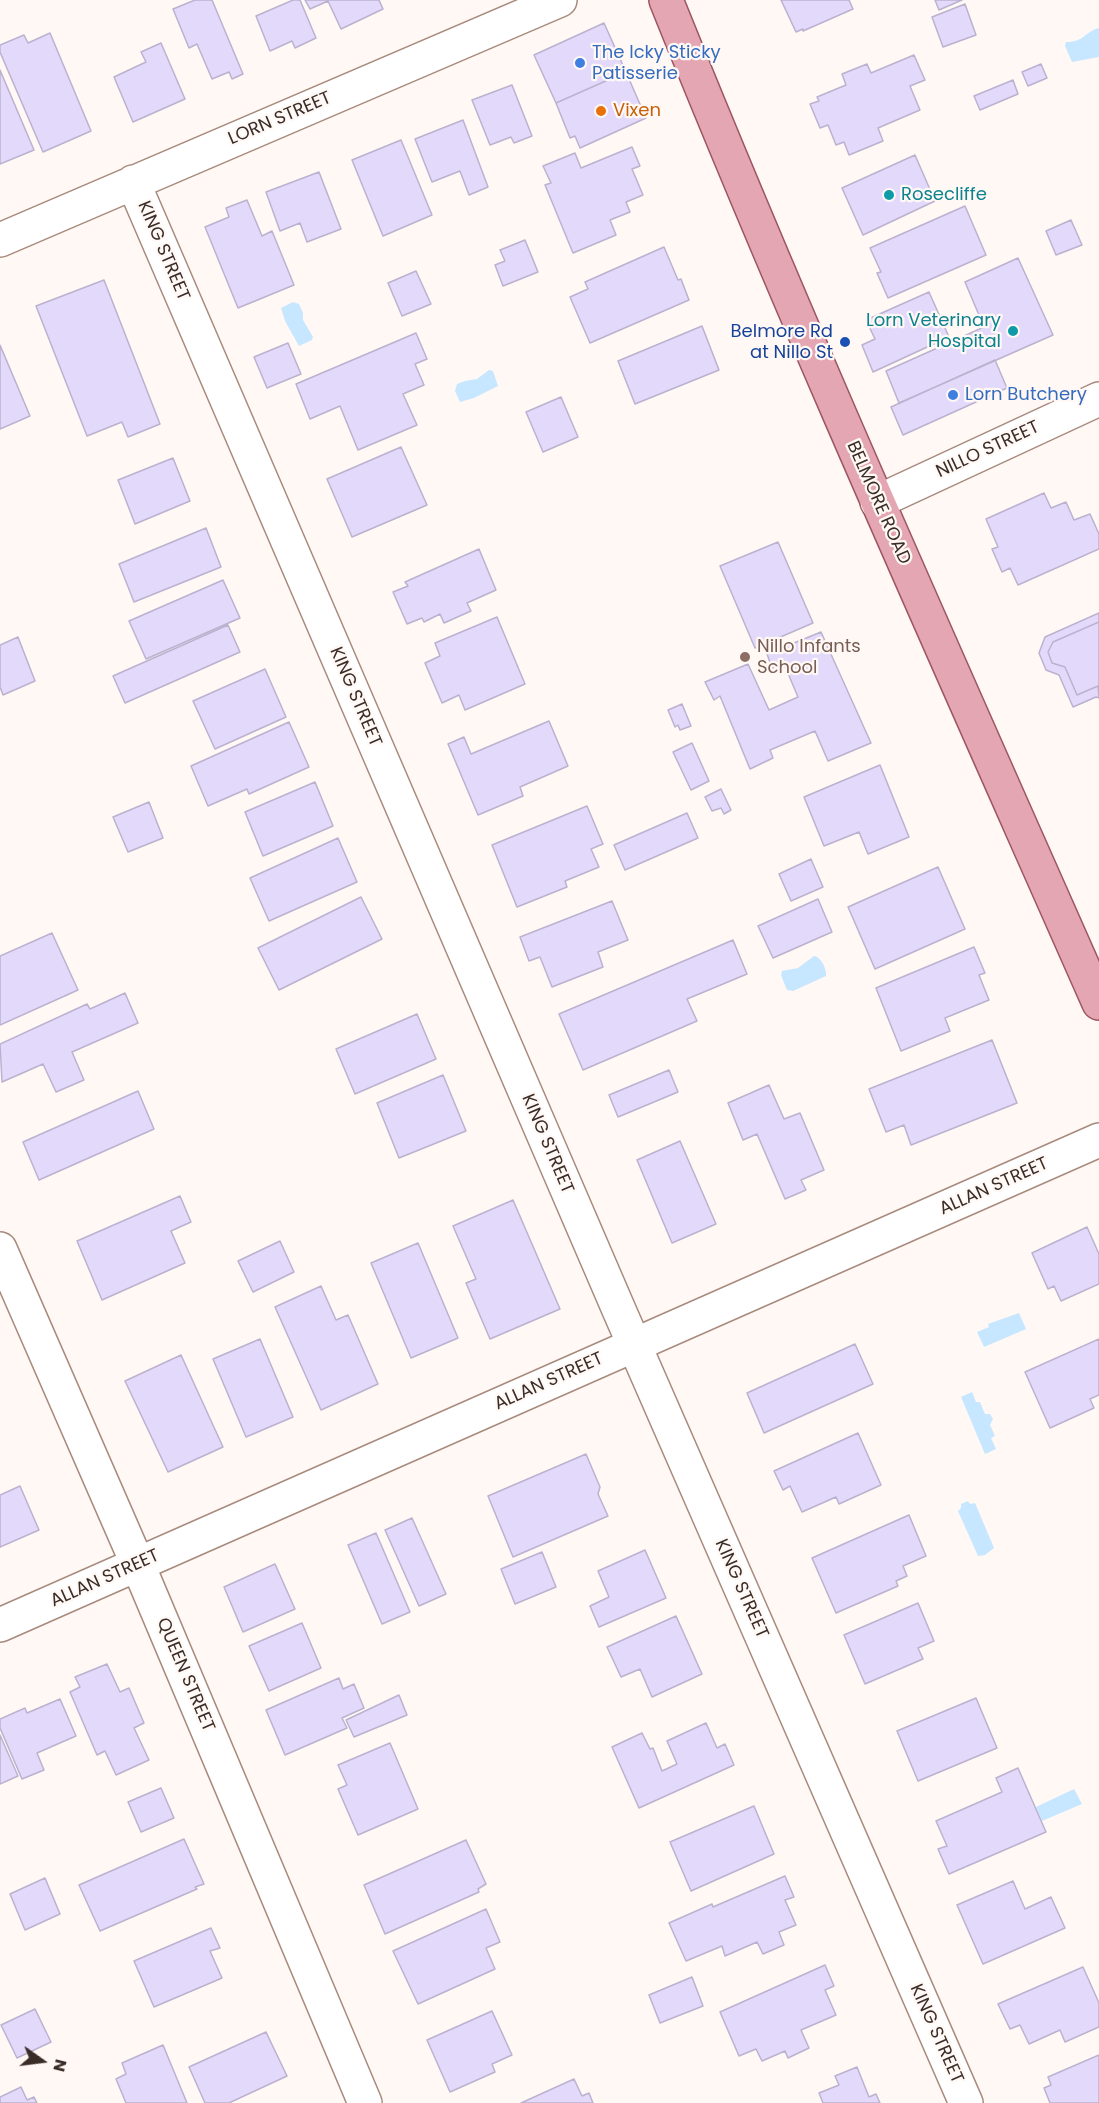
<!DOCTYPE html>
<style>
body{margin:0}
#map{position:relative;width:1099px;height:2103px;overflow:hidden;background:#fff8f5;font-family:Poppins,sans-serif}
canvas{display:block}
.north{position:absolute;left:12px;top:2031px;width:60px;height:60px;-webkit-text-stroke:4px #fff8f5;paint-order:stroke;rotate:104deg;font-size:16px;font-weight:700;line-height:24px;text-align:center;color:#3a2d28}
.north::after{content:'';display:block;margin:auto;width:21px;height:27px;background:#3a2d28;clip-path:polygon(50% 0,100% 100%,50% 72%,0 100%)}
</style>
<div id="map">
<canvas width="1099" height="2103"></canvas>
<div class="north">N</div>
</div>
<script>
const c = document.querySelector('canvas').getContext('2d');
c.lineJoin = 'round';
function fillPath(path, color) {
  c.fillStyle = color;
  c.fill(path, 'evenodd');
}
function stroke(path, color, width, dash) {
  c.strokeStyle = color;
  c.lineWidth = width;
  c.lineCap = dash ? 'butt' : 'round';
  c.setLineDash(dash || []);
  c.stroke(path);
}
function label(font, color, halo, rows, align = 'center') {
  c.font = font + ' Poppins,sans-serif';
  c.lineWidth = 4.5;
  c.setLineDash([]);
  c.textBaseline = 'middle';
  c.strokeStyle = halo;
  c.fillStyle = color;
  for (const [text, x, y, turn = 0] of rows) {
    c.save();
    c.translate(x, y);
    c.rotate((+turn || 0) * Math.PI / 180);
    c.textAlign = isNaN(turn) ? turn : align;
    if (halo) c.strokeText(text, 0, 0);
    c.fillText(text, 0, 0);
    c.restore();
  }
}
fillPath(new Path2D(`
 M1099,28V57L1072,62L1065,46L1066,42C1085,42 1084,32 1099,28Z
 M293,302L299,304L303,313V320L313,337L312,340L299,346L285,321L281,308Z
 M489,370L493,371L498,386L474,398L460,402L455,391L457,384L465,381L477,379Z
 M814,956C821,957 827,969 826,976L793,991L787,990L781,975L782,971L798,968Z
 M1019,1313L1026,1329L984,1347L977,1332L989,1327L988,1324Z
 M972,1392L976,1402H980L985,1414H990L993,1419L990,1425L995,1436L991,1438L996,1449L985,1454L961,1397Z
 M968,1501L970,1504L975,1503L994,1548L985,1555L978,1556L958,1511L961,1508V1504Z
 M1074,1789L1082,1804L1042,1821L1036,1807Z`), '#c6e7ff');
const building = new Path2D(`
 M195,0H212L243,74L232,79L229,72L212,79L197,44L189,48L173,9Z
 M293,0H300L316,38L295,48L292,41L270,51L256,16Z
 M305,0H379L383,9L341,29L328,1L310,9Z
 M781,0H849L853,9L803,31V29L796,32Z
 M935,0H962L939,10Z
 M965,4L976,35L943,47L932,17Z
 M604,23L626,72L556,103L534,55Z
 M50,33L91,131L43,152L0,52V45L24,35L28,43Z
 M161,43L185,99L133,122L114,77L146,62L141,52Z
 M914,55L925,80L910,86L920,110L878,128L883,141L849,155L844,142L836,145L828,125L820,128L810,104L819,101L817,97L846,85L842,74L867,64L871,73Z
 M1041,64L1047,78L1028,86L1022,72Z
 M0,70L34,150L0,164Z
 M626,72L646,118L580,148L575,136L570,138L556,103Z
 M1013,80L1018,94L980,110L974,96Z
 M512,85L532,136L514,143L511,137L490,145L472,100Z
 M463,120L488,187L469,195L460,171L432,182L415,139Z
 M401,140L432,215L383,236L352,160Z
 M632,147L640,166L632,169L643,195L626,202L630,212L610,220L616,235L573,253L545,185L551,183L543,166L575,153L581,168Z
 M915,155L935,201L863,235L842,188Z
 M319,172L341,229L307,242L300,223L280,231L266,192Z
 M247,200L262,236L272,231L294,285L238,308L205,227L229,217L226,208Z
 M965,206L986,255L888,298L877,273L881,272L870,248Z
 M1071,220L1082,245L1056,255L1046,231Z
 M525,240L538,272L503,286L495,265L505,261L500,250Z
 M664,247L678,280L681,279L689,300L590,343L570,297L588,289L585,282Z
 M1018,258L1053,335L899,403L886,371L984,327L965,282Z
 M416,271L431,304L402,316L388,283Z
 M104,280L160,424L128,437L122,422L87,436L36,306Z
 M929,292L949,337L873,372L862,345L875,339L866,320Z
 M702,326L719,370L635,404L618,361Z
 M416,333L427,359L415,364L424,385L403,394L417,425L358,450L340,406L310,419L296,384Z
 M288,343L301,374L267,388L254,357Z
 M0,345L30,416L0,429Z
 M995,360L1007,388L903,435L891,407Z
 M561,397L578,437L543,452L526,412Z
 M401,447L427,505L352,537L327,479Z
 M173,458L190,501L135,524L118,480Z
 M1044,493L1051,508L1066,502L1074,520L1090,514L1099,534V549L1018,585L1010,568L1002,572L992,549L998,547L986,519Z
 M206,528L221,567L134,602L119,564Z
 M778,542L813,623L755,648L720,566Z
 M479,549L496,590L467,603L471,611L444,623L440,614L424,622L422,618L407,624L393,592L408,586L405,582Z
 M223,580L240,618L146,659L129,621Z
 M1099,613V622L1053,642L1048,652L1052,663L1065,667L1077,695L1098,686L1099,698L1096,697L1073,707L1059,675L1046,670L1039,653L1045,637Z
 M497,617L525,684L465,710L459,695L442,703L425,663L440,656L435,643Z
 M1099,622V688L1098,686L1077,695L1065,667L1052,663L1048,652L1053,642Z
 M228,625L240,652L125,703L113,676Z
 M821,632L871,743L828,761L815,731L770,750L773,758L750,769L720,696L714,700L705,682L748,664L769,710L798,697L784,664L772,668L767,654Z
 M18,637L35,681L3,695L0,687V645Z
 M265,669L286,717L215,749L193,701Z
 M682,704L691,726L680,730L678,725L675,727L668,710Z
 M549,721L568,766L520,787L523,796L478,815L448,744L464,737L471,754Z
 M289,722L309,767L249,794L247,789L208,806L191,766Z
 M692,743L709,781L691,790L673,752Z
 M880,765L909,837L868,854L859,832L824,846L804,797Z
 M315,782L333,826L263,856L245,812Z
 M721,789L731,810L724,814L721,808L712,811L705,797Z
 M149,802L163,838L128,852L113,817Z
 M587,806L603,844L591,849L599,867L565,881L567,887L517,907L492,845Z
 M687,813L698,838L625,870L614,845Z
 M338,838L357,882L269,921L250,878Z
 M811,859L823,887L791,901L779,874Z
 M938,867L965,929L875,969L848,907Z
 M361,897L382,939L279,990L258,948Z
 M818,899L832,932L773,958L758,926Z
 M612,901L628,940L598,952L603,967L552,987L540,957L529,961L520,937Z
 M52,933L78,990L0,1025V956Z
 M733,940L747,974L687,999L697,1021L583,1070L559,1014Z
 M974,947L985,973L979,975L989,1000L945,1018L950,1031L901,1051L876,988Z
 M125,993L138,1023L72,1052L84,1080L56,1092L43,1064L2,1082L0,1044L87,1004L90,1009Z
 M417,1014L436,1059L355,1094L336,1049Z
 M992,1040L1017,1103L911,1145L904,1125L886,1132L869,1089Z
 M669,1070L678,1092L618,1117L609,1095Z
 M443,1075L466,1131L399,1158L377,1103Z
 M769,1085L784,1119L800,1113L824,1170L801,1180L806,1190L785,1199L757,1134L743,1140L728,1103Z
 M138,1091L154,1129L39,1180L23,1142Z
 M680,1141L716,1224L672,1243L637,1160Z
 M180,1196L191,1222L171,1231L185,1263L102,1300L77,1241Z
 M513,1200L560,1309L490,1339L466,1283L476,1279L453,1226Z
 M1087,1227L1099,1254V1284L1061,1301L1054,1286L1048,1289L1032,1253Z
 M280,1241L294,1272L253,1292L238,1261Z
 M418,1243L458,1338L411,1358L371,1263Z
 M321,1286L336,1320L348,1315L378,1384L321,1410L275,1307Z
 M260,1339L293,1417L246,1437L213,1359Z
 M1099,1339V1395L1090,1399L1094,1408L1050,1428L1025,1372Z
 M855,1344L873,1384L764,1433L747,1393Z
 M181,1355L223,1447L168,1472L125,1381Z
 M858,1433L881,1485L839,1504L836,1497L802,1512L790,1486L783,1490L774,1471Z
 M586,1454L600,1487L598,1494L608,1516L513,1557L488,1496Z
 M20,1486L39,1530L0,1547V1495Z
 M909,1515L926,1556L903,1566L907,1576L896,1581L898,1586L836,1613L812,1558Z
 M412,1518L446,1594L419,1606L385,1530Z
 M376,1533L410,1612L382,1624L348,1545Z
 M645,1550L666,1598L599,1627L590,1606L609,1597L598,1571Z
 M542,1552L556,1587L515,1604L501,1569Z
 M275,1564L295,1609L243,1632L224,1587Z
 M918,1603L934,1641L918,1648L923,1659L865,1684L844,1635Z
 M676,1616L702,1674L652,1697L640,1669L621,1677L607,1647Z
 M302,1623L321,1668L269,1691L249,1646Z
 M107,1664L120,1692L129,1688L144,1723L134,1728L149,1760L116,1775L105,1751L97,1755L70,1692L80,1687L75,1677Z
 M339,1678L343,1689L354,1684L364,1708L342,1718L347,1728L285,1755L266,1710Z
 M399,1695L407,1715L354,1737L346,1720Z
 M976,1698L997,1748L918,1781L897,1731Z
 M60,1699L76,1736L37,1753L44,1770L22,1779L0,1728V1719L25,1708L27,1713Z
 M706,1723L717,1748L725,1744L734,1765L639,1808L612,1747L642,1733L650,1749L653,1748L662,1771L677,1764L667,1741Z
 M0,1735L18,1776L0,1784Z
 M390,1743L418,1809L358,1835L338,1789L347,1785L338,1765Z
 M1018,1768L1046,1832L949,1874L938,1849L947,1846L936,1821L1002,1792L996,1778Z
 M161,1788L174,1818L141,1832L128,1802Z
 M754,1806L774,1854L691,1891L670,1842Z
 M184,1839L204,1884L195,1887L197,1889L100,1931L79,1885Z
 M466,1840L486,1884L478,1889L479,1892L385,1934L364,1885Z
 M785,1876L794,1897L785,1900L796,1925L779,1932L784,1945L763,1954L757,1942L725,1956L722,1946L686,1961L669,1923L712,1904L713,1907Z
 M45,1878L60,1914L25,1930L10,1894Z
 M1013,1881L1025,1909L1051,1897L1065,1928L983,1964L957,1905Z
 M486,1909L500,1942L486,1948L495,1969L418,2004L393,1951Z
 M211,1928L220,1948L210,1951L222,1978L154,2007L134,1961Z
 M825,1965L834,1986L825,1990L836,2015L801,2030L809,2048L788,2058L785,2051L762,2061L756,2049L739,2056L720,2012Z
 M1083,1967L1099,2003V2027L1065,2042L1060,2030L1029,2044L1020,2025L1010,2029L998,2004Z
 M692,1977L703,2006L660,2023L649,1995Z
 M35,2009L51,2042L17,2058L1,2025Z
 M492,2011L512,2055L492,2064L495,2072L450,2092L427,2040Z
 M266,2032L287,2076L229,2103H205L189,2067Z
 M163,2045L187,2103H126L116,2079L126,2074L122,2063Z
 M1099,2055V2103H1050L1044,2088L1051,2085L1048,2077Z
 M857,2067L869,2097L876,2094L880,2103H823L819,2093L839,2085L835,2076Z
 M574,2079L582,2096L589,2093L593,2103H521Z
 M21,2087L27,2100L34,2097L37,2103H0V2097Z`);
fillPath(building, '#e3d9fb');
stroke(building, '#bbb2cf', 1.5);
const minor = new Path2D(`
 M133,182L619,1310L966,2103
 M0,240L560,0
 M877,502L1099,399
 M0,1249L138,1565L365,2103
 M0,1625L1099,1140`);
const major = new Path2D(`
 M666,0C802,338 952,670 1099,1003`);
stroke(minor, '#a88a7d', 36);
stroke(major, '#9d5561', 36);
stroke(minor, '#fff', 33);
stroke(major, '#e4a6b3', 33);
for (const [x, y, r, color] of [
 [580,63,6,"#3f7fe0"],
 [601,111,6,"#e8710a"],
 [889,195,6,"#0f9aa8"],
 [1013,331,6,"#0f9aa8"],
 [845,342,6,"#1a4fb4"],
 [953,395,6,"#3f7fe0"],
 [745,657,6,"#8d6e63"]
]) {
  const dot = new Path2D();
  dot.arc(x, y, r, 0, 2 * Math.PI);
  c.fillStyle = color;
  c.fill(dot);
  stroke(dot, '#fff8f5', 2);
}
label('18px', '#366cbe', '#fff8f5', [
 ["The Icky Sticky",592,53],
 ["Patisserie",592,74],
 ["Lorn Butchery",965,395]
], 'left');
label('18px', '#c56008', '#fff8f5', [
 ["Vixen",613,111]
], 'left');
label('18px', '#3a2d28', '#fff8f5', [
 ["LORN STREET",280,119,-23],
 ["KING STREET",163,251,67],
 ["NILLO STREET",988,450,-25],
 ["BELMORE ROAD",878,503,66],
 ["KING STREET",355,697,67],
 ["KING STREET",547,1144,67],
 ["ALLAN STREET",994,1187,-24],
 ["ALLAN STREET",549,1382,-24],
 ["ALLAN STREET",105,1579,-24],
 ["KING STREET",741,1589,66],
 ["QUEEN STREET",185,1675,67],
 ["KING STREET",936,2034,66]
]);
label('18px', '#0d838f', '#fff8f5', [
 ["Rosecliffe",901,195],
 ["Lorn Veterinary",1001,321,"right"],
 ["Hospital",1001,342,"right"]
], 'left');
label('18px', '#164399', '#fff8f5', [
 ["Belmore Rd",833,332],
 ["at Nillo St",833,353]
], 'right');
label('18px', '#785e54', '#fff8f5', [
 ["Nillo Infants",757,647],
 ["School",757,668]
], 'left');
</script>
